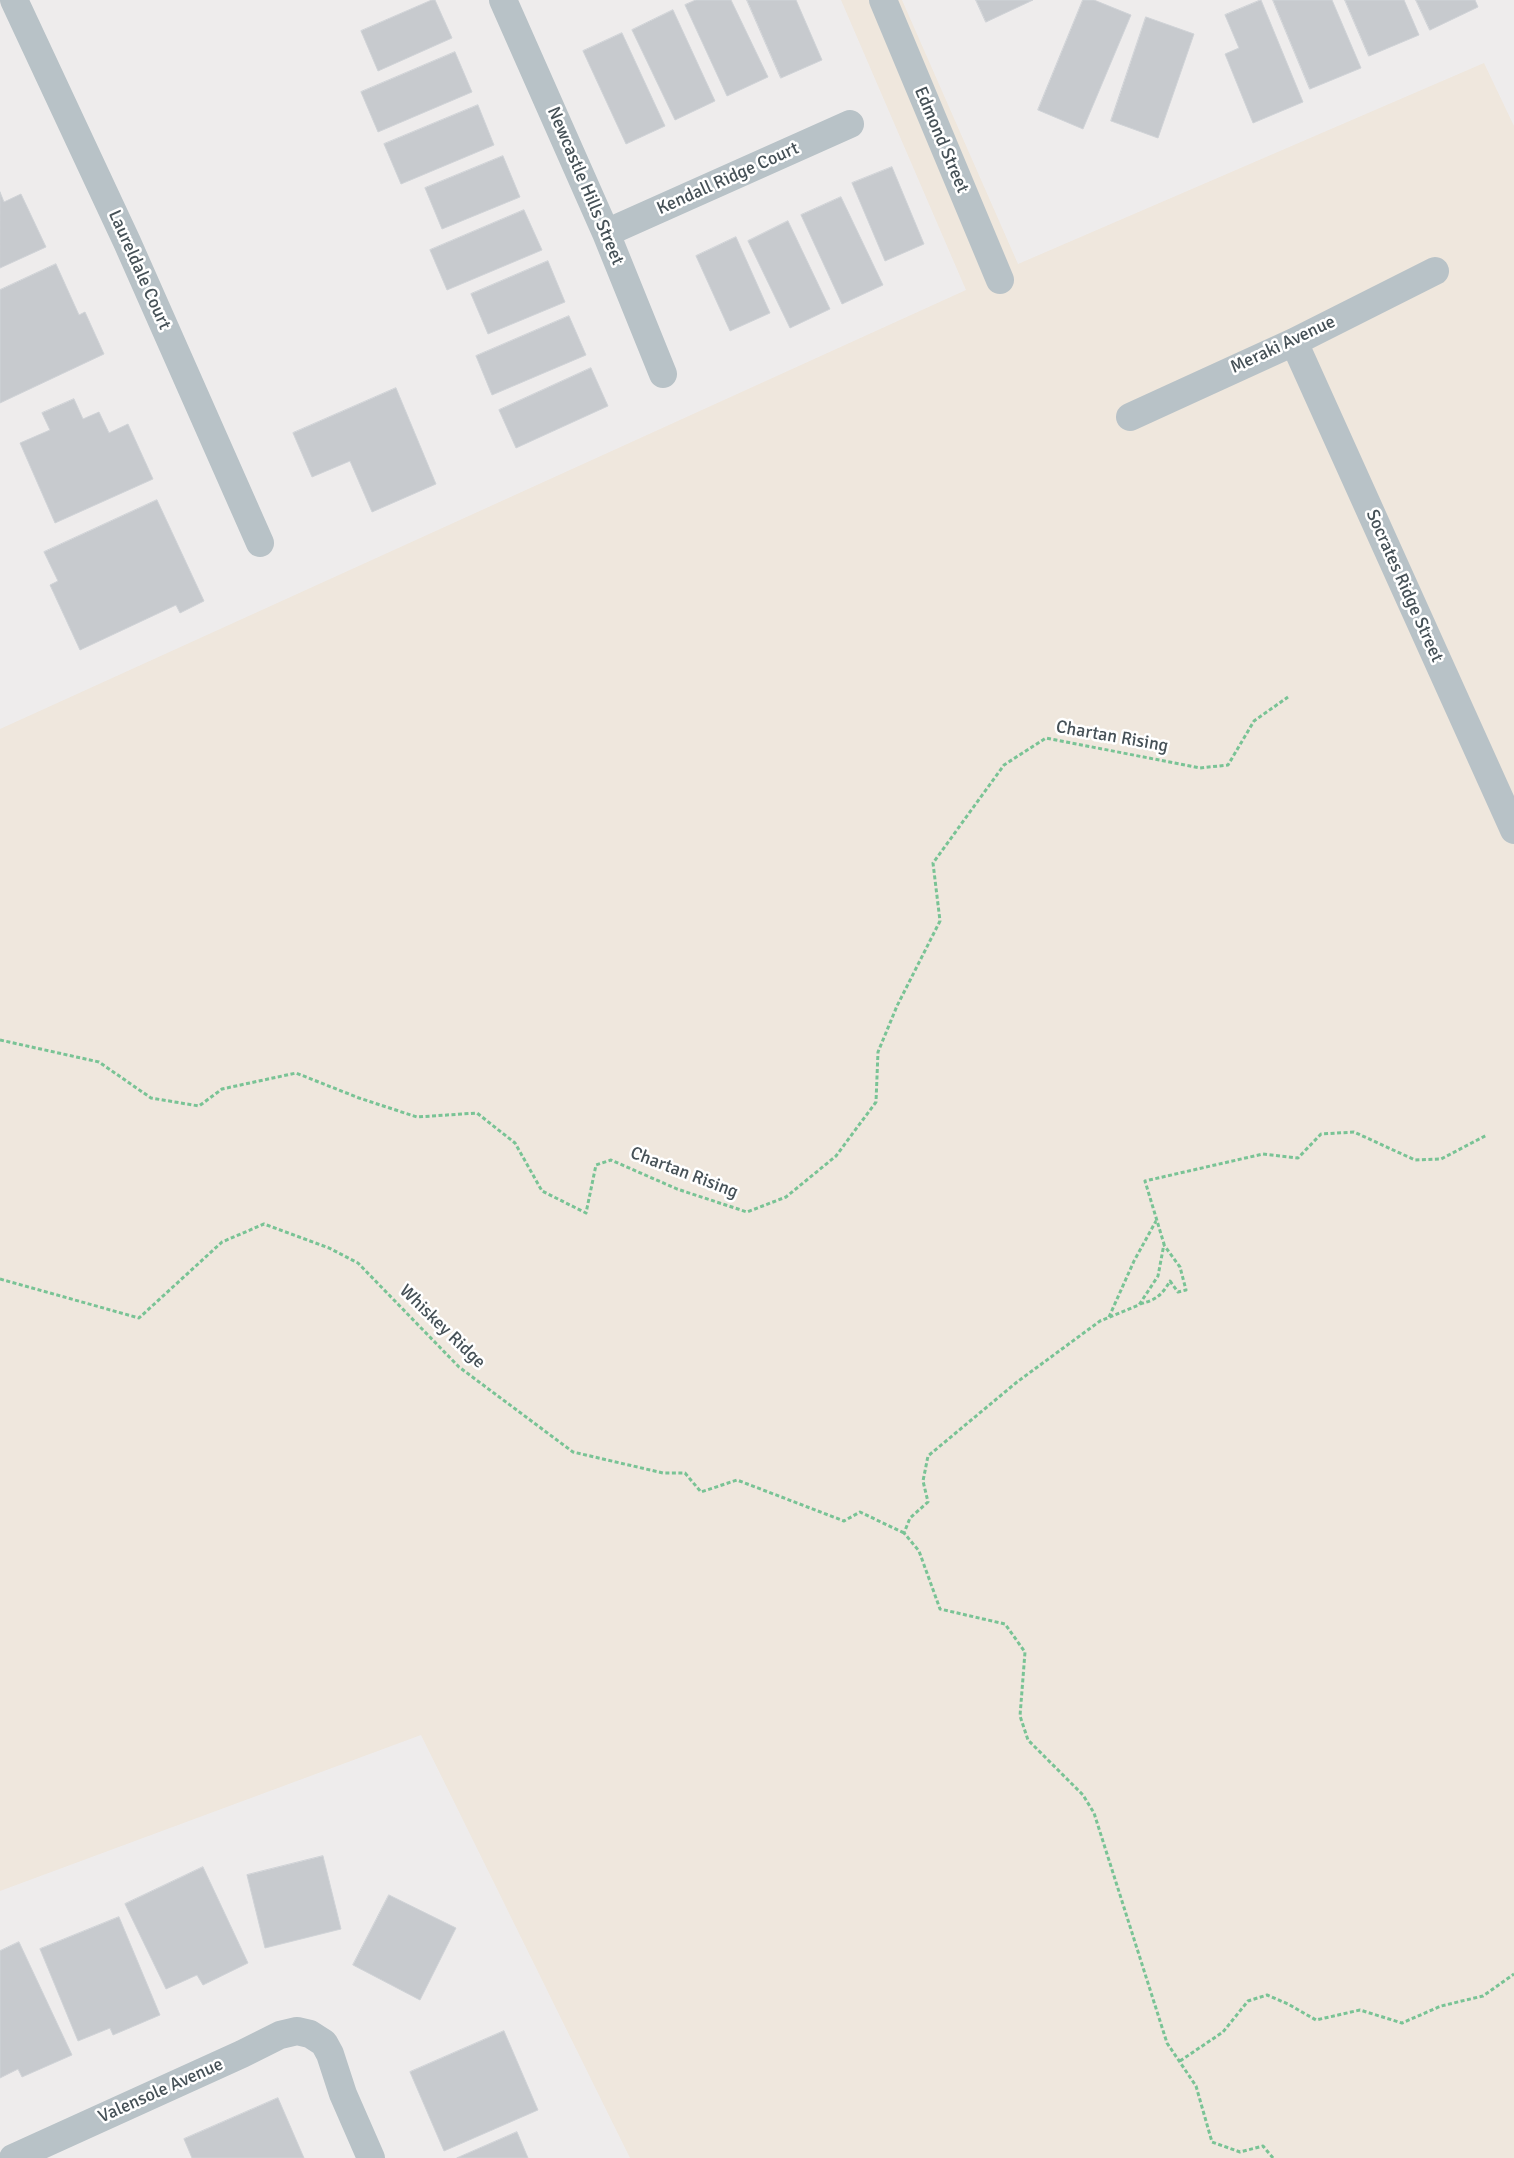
<!DOCTYPE html>
<style>
body{margin:0}
canvas{display:block;background:#eeecec}
</style>
<canvas width="1514" height="2158"></canvas>
<script>
const c = document.querySelector('canvas').getContext('2d');
c.lineJoin = 'round';
function fillPath(path, color) {
  c.fillStyle = color;
  c.fill(path, 'evenodd');
}
function stroke(path, color, width, dash) {
  c.strokeStyle = color;
  c.lineWidth = width;
  c.lineCap = dash ? 'butt' : 'round';
  c.setLineDash(dash || []);
  c.stroke(path);
}
function label(font, color, halo, rows, align = 'center') {
  c.font = font + ' Signika,sans-serif';
  c.lineWidth = 5;
  c.setLineDash([]);
  c.textBaseline = 'middle';
  c.strokeStyle = halo;
  c.fillStyle = color;
  for (const [text, x, y, turn = 0] of rows) {
    c.save();
    c.translate(x, y);
    c.rotate((+turn || 0) * Math.PI / 180);
    c.textAlign = isNaN(turn) ? turn : align;
    if (halo) c.strokeText(text, 0, 0);
    c.fillText(text, 0, 0);
    c.restore();
  }
}
fillPath(new Path2D(`
 M841,0H902L1018,264L1484,63L1514,126V2158H630L421,1735L0,1891V729L966,290Z`), '#efe7dd');
const building = new Path2D(`
 M432,0H435L452,38L378,71L361,31Z
 M696,0H731L768,77L727,96L685,5Z
 M747,0H796L822,60L781,78Z
 M976,0H1033L986,22Z
 M1083,0H1094L1131,15L1083,129L1038,110Z
 M1261,0L1303,102L1253,123L1225,54L1239,48L1225,15Z
 M1273,0H1332L1361,68L1310,89Z
 M1345,0H1404L1419,35L1369,56Z
 M1416,0H1475L1478,7L1430,30Z
 M673,10L715,101L675,120L632,30Z
 M1146,17L1194,34L1158,138L1111,121Z
 M622,33L665,126L626,144L583,51Z
 M455,52L472,92L378,132L361,92Z
 M478,105L494,145L401,184L384,144Z
 M503,156L520,197L442,229L425,188Z
 M892,167L924,244L885,261L852,183Z
 M0,192L4,202L21,194L46,247L0,268Z
 M841,197L883,285L842,304L801,215Z
 M524,210L542,250L447,290L430,250Z
 M788,221L830,309L790,328L748,241Z
 M736,237L770,313L730,331L696,256Z
 M548,261L565,302L488,334L471,294Z
 M56,264L79,315L85,312L104,354L0,403V290Z
 M569,316L586,355L492,395L476,356Z
 M591,368L608,406L516,448L499,410Z
 M396,388L436,484L372,512L350,461L312,477L293,433Z
 M74,399L83,419L99,412L109,433L128,424L153,479L55,523L20,443L50,430L42,413Z
 M157,500L204,601L180,613L176,605L80,650L50,585L58,581L44,552Z
 M323,1856L341,1929L265,1948L247,1875Z
 M203,1867L248,1963L203,1985L197,1975L166,1989L125,1904Z
 M389,1895L456,1928L420,2000L353,1965Z
 M119,1917L160,2015L113,2035L110,2028L78,2041L40,1949Z
 M19,1942L72,2055L22,2077L18,2069L0,2078V1951Z
 M504,2031L538,2110L444,2151L410,2072Z
 M278,2098L304,2158H192L184,2139Z
 M517,2132L528,2158H457Z`);
fillPath(building, '#c7cace');
stroke(building, '#d0d3d7', 1);
stroke(new Path2D(`
 M0,1040L99,1062L151,1098L199,1106L222,1089L296,1073L359,1098L417,1117L477,1113L515,1143L542,1191L586,1213L596,1165L611,1160L677,1189L747,1212L786,1197L836,1156L876,1102L878,1052L897,1006L940,921L933,863L1004,765L1046,738L1200,768L1228,765L1254,721L1288,697
 M0,1279L139,1318L222,1242L264,1224L329,1248L358,1263L459,1367L573,1452L663,1473H685L701,1492L737,1480L844,1521L860,1512L904,1533
 M1140,1304C1156,1300 1162,1295 1170,1281L1178,1292L1186,1290L1180,1267L1164,1245
 M1109,1317L1134,1261L1156,1221
 M1180,2061L1223,2032L1248,2001L1267,1995L1288,2004L1316,2020L1360,2010L1402,2023L1441,2006L1483,1996L1514,1974
 M1273,2158L1263,2146L1240,2152L1212,2142L1196,2086L1167,2043L1094,1813L1083,1795L1028,1740L1020,1716L1025,1652L1005,1624L940,1609L919,1551L904,1533L910,1518L928,1502L923,1481L928,1456L1017,1382L1100,1321L1139,1305L1158,1276L1164,1244L1145,1181L1263,1154L1298,1158L1321,1134L1354,1132L1415,1160L1441,1159L1487,1135`), '#79c395', 3, [4, 2.5]);
stroke(new Path2D(`
 M14,0L127,242L260,543
 M503,0L606,233L663,374
 M883,0L1000,280
 M606,233L850,124
 M1294,342L1514,830
 M1130,417L1294,342L1435,271
 M13,2158L242,2054L280,2035L297,2031L310,2034L324,2043L330,2054L343,2094L371,2158`), '#b8c2c7', 28);
label('18px', '#465157', '#fff', [
 ["Edmond Street",941,140,67],
 ["Kendall Ridge Court",728,179,-24],
 ["Newcastle Hills Street",585,186,67],
 ["Laureldale Court",139,270,66],
 ["Meraki Avenue",1283,345,-25],
 ["Socrates Ridge Street",1404,586,66],
 ["Chartan Rising",1112,737,10],
 ["Chartan Rising",684,1173,21],
 ["Whiskey Ridge",442,1327,44],
 ["Valensole Avenue",161,2091,-24]
]);
</script>
